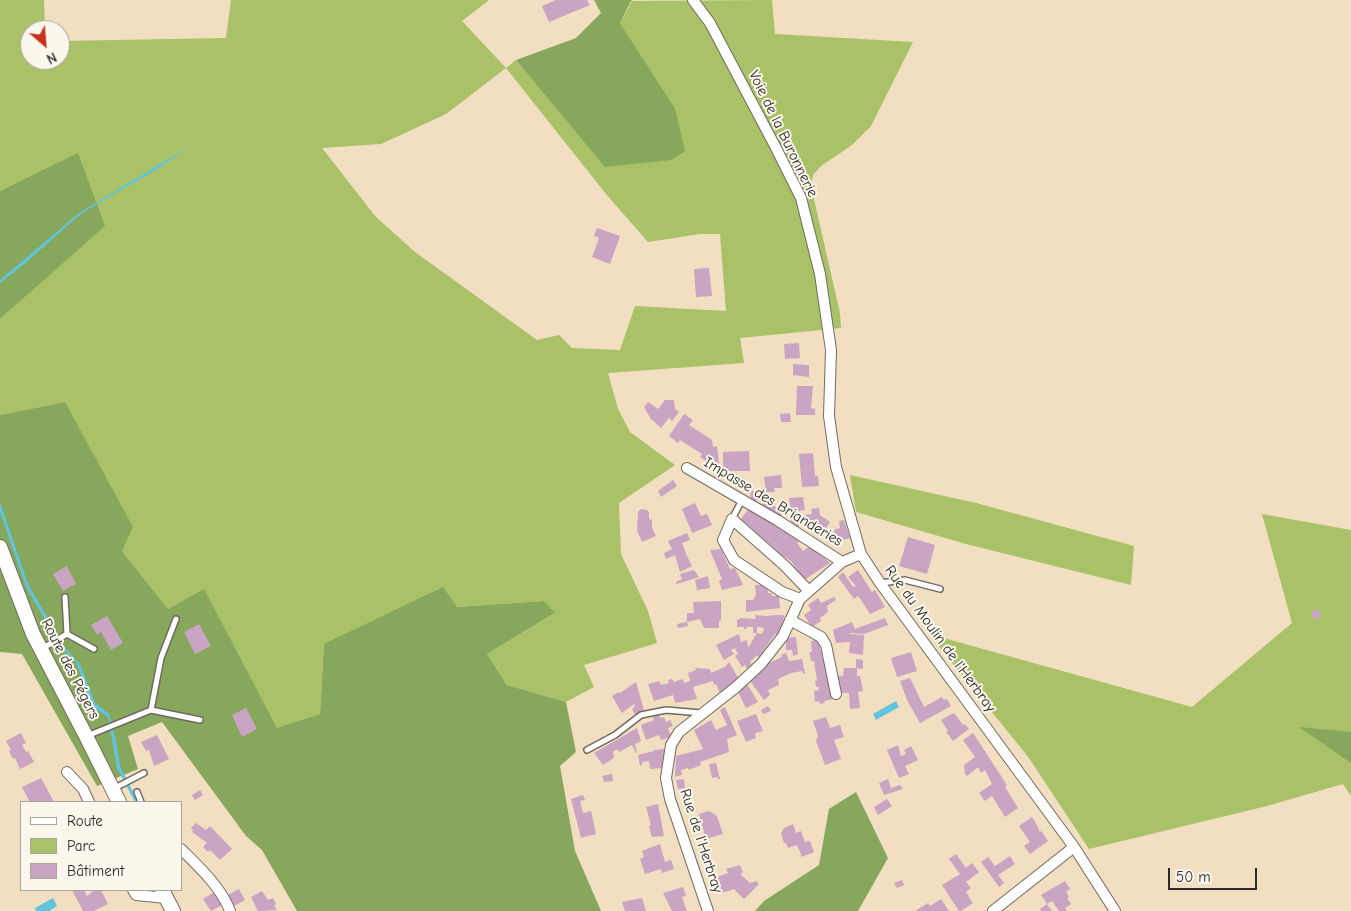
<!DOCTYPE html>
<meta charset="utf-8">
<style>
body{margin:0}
#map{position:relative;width:1351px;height:911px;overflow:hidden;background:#f2dec0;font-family:"Comic Neue",sans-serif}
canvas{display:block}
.legend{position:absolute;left:20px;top:801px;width:162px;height:90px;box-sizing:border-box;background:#fbf7ec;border:1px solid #a8a59f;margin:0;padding:6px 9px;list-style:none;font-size:15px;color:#2b2b2b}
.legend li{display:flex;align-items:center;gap:10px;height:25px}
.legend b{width:25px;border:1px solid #a8a59f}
.north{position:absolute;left:20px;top:20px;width:50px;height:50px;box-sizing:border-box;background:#fbf7ec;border:1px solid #a8a59f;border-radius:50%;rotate:153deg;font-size:14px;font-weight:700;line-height:20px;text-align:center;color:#2b2b2b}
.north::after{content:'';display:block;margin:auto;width:18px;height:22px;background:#c8321e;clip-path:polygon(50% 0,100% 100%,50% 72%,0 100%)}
.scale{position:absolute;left:1168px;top:868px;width:89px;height:22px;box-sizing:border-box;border:2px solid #2b2b2b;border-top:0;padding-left:6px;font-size:15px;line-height:18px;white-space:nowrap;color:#2b2b2b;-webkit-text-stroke:4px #fbf7ec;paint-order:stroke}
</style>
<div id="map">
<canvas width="1351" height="911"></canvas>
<ul class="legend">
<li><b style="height:6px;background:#fff"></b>Route</li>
<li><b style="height:14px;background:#a9c167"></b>Parc</li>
<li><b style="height:14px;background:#caa4c3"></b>Bâtiment</li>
</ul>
<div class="north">N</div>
<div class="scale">50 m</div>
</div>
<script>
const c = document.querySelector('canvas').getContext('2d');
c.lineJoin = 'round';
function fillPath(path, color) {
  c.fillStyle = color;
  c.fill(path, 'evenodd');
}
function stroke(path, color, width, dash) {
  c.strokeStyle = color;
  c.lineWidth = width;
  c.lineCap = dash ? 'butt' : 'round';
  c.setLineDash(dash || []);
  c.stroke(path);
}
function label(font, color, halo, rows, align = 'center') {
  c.font = font + ' "Comic Neue",sans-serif';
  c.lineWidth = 4;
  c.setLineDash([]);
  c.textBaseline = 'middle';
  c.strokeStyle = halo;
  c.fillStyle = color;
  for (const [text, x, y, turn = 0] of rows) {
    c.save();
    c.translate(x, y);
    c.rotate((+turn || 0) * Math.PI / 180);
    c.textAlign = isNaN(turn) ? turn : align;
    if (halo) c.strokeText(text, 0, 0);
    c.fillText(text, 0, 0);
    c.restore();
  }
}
fillPath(new Path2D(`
 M0,0H44L45,30H30V60H60V41L226,38L231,0H489L462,21L506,68L516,60L605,166L675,108L620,23L632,1L772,0L775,34L913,42L871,126L852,145L821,166L813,175L811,186L840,313L841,328L740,338L744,363L608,373L618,409L630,432L675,465L619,503L621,554L648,611L657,643L584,665L594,687L566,702L507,685L487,654L554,614L544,601L456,607L324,644L320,714L277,729L204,590L168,609L122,551L65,402L0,415V319L104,226L78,154L0,191ZM506,68L606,194L648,242L700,234H720L726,311L635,306L620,350L572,348L559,335L537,340L415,252L376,217L322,148L381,144L446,114Z
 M850,475L976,503L1134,546L1131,585L966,544L856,512Z
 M1262,514L1351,530V796L1343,784L1267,806L1089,849L1029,758L929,634L1192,707L1292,623Z`), '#a9c167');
fillPath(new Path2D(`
 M594,0H633L631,1L620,23L675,108L685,151L671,160L605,167L516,60L576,38L601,13Z
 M78,153L105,226L0,319V191Z
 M65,402L133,527L122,551L168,609L204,589L277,728L320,714L324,644L443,587L457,607L544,601L555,613L487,654L507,685L566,702L576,752L560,766L575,851L601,911H297L262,850L246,836L162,722L128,736L138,769L97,786L22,654L0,652V415Z
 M1299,727L1351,732V763Z
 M856,792L888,858L858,911H755L764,901L819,865L829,809Z`), '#86a75c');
fillPath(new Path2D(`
 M190,146L159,168L90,208L77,217L22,266L0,283V280L79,213Z
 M0,502L28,584L65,648L80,664L95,703L109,714L116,741L120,766L138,802H135L117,768L108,717L96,709L91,703L76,662L62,649L26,587L0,512Z
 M896,701L899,707L876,720L873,714Z
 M53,898L57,906L49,911H36L35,908Z`), '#60c4de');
fillPath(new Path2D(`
 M556,0H587L590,5L549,22L542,6Z
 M597,228L620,236L610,264L592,257L599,238L594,236Z
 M709,268L712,296L696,297L694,269Z
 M799,343L800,358L785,359L784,344Z
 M793,364L809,365V377L793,375Z
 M797,386H813L811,408L815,409V415H796Z
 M665,400H674L675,409L679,412L672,421L669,418L661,428L651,419L644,407L648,402L658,409Z
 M790,413L791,422H781L780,414Z
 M684,414L693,420L689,425L712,440L713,447L717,446L719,464H710L700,457L702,454L680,440L678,443L669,436Z
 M749,451L750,471H723V452Z
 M813,453L815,476H818L819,486L802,487L799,454Z
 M781,475L782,488H774L775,492H766L764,477Z
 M673,480L677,486L661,497L658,491Z
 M750,491H761V500L754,501L751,499Z
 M803,497L805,510L791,512L789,498Z
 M769,499L782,515L779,519L760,505Z
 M695,503L701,516L707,514L712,525L692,533L682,509Z
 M749,508L801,540L797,543L803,551L810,546L830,563L804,580L791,561L783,556L741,519Z
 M819,508L820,515L830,522L822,535L807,525L804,515L812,514L811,509Z
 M641,509L647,510L649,512V519L652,520V528L656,536L642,542L637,531L638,512Z
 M798,514L800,524L797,530L790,525L791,521L789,515Z
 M844,520L850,538L837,542L834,530L840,528L839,521Z
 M687,533L690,540L682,543L687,556L692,566L680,572L675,555L666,559L664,553L672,549L668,541Z
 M908,537L935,545L927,574L899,566Z
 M721,549L730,569L735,568L743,585L722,590L719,581L722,579L710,550Z
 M67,566L76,584L63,591L53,574Z
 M694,570L699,577L677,584L676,582L682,579L680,574Z
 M858,570L872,592L875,590L885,607L870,614L861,600L858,596L854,599L838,577L843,572L853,587L856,586L848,577Z
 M708,576L710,588L697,590L695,580Z
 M767,584L768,593H771L772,596H779L780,608L746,612V600H753L756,595L755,585Z
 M834,597L836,600L827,606L828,612L820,618L821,621L812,627L804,615L811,610L808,605L818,598L821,603Z
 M721,601V620L719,621V628H704L700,619L687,622V613H694L693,602Z
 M1312,610L1321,611L1320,619L1312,618Z
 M776,615H784L783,629L779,636L775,634L759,657L757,655L750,662L753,667L748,670L745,665L742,667L735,656L738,654L735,648L731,650L734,654L724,660L716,645L739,634L741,642L747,640L748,648L757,633L762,634L764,628L757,627V633H753V627H746L747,629H744V627H737V620L740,619V618L756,619L755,615L766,616Z
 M107,616L123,643L111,650L101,632L97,635L91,625Z
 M885,618L888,625L864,634L849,633L850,634L864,635L863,655L849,653L850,642L836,643L833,630L852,622L855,629Z
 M687,622L688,626L678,628L677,624Z
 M199,624L211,646L195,654L184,632Z
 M796,637L798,654L793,656L792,650H786V638Z
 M818,640L823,660L826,663L833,699L824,701L825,703L820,704L819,701L815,702L814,691L819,690V687H816L815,681L817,680L814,661H811L809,652H812L811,641Z
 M911,652L917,671L897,677L891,658Z
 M786,653L789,661L802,659L805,673L803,674L802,671L791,673L778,679L779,685L768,690L770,695L764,700L750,681L767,664L782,657L781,655Z
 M856,659L863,660V669L857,668V676H860L863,691L858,692L860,708L850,709L849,693H840L836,676H843L844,668H856Z
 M729,662L739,679L735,686L720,693L716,684L714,685L713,681L693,687L697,699L675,703L673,695L654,701L648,684L659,681L661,685L669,683L668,680L672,679L674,682L683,679L684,683L690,681L688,673L696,670L695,668L710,669L711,673L725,667Z
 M910,678L924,707L942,697L944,700L947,699L951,706L920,723L908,702L900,681Z
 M636,682L644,710L635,715L632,709L635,706L634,704L622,713L612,696L619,692L620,693Z
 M747,684L758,702L746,708L738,692Z
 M768,706L771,711L763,714L761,710Z
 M725,707L737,735L727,739L729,752L700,762L701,765L689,770L688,768L681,770L682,775L675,777L676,756L703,749L694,730L711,720L716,730L727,725L720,710Z
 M246,708L257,729L242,737L232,715Z
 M954,713L963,725L965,724L969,729L953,741L946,732L948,731L941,720Z
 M756,714L763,731L755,733L756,738L746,742L737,721Z
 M659,715L660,718L664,717L666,722L670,720L673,726L668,728L671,737L661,740L659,735L646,740L641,725L654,720L653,717Z
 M826,717L830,728L840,725L844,737L834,740L841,759L825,765L816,741L818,736L813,721Z
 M637,728L641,741L635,744L637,753H636L632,745L619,752L617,749L613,752L614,758L603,765L594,753Z
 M21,733L26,743L22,745L26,752L28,751L34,762L20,769L15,758L13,759L9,751L11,750L6,741Z
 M973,733L1007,785L1005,787L1018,808L1005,817L992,796L985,801L979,793L992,784L985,770L981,773L978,767L967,776L965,774L964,765L975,757L963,740Z
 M157,735L169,759L154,766L149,750L146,751L141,742Z
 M898,745L901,756L906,754L904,750L911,746L918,760L905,766L909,774L899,778L887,750Z
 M664,749L666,759L662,768L650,769L649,761L642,762V765L640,766L638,755L654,751V750Z
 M716,763L720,779H718L717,777L712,778L709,764Z
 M612,774L613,781L604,782L602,776Z
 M41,778L54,802H30L24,791L22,787Z
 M684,779L685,788L678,789L676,780Z
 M888,779L891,788L900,785L903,789L884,795L879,783Z
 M200,790L203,795L195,800L192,795Z
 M583,795L585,800L580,801L583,813L591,811L596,834L581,838L571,799Z
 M887,799L892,806L878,815L874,807Z
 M658,804L664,836L652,837L649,826L651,825L646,807Z
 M709,811L717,816L723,834L706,839L699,814Z
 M1032,817L1039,829L1038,830L1042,832L1048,841L1030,854L1024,846L1030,842L1019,826Z
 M196,823L206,830L210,826L232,849L220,860L210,850L208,852L203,847L207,843L192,832L193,830L191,828Z
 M793,824L796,833L801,831L805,842L810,841L814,852L802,857L797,845L788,848L786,843H784L781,833L784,828Z
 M660,844L665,862L671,860L674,869L662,873L661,869L645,874L640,859L644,857L642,851Z
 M956,854L966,868L972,863L979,872L966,882L971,888L966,892L973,903L961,911H959L942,885L960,874L949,859Z
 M1010,856L1015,864L998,875L1004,883L999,887L981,862L988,857L995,866Z
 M740,865L743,872L740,874L750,883L756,881L759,884L744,899L734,889L722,893L717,877L728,873L726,869Z
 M902,880L904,885L897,888L894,883Z
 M1065,881L1070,889L1066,892L1069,897L1067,898L1071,904L1065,908L1067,911H1059L1052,901L1047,904L1052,911H1041L1040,909L1047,904L1041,895Z
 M683,887L686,896L682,897L687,911H672L663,893Z
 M239,889L245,900L232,907L226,896Z
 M72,890H84L87,896L94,890H101L108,904L94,911H83Z
 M216,891L224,904L211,911L203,899Z
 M262,891L268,900L273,898L276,904L274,906L277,910L258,911L251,897Z
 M642,898L646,911H625L622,902Z
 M941,899L949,911H915L928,903L930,906Z`), '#caa4c3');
const service = new Path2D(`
 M732,519L742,500
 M880,583L905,580L940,589
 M65,597L67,634
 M43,648L67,634L94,649
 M151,710L161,658L176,619
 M87,736L151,710L200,720
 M587,750L615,735L641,715L666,710L701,713
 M113,789L144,773
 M137,792L141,802`);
const minor = new Path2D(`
 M693,0L710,23L776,148L801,198L820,274L831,350L829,416L836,467L861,554L880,583L1074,847L1115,911
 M687,468L777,520L842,562
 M800,599L782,592L734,560L723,540L732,519L785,566L809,591
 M790,620L821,637L826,645L836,694
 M67,772L83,789L89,802
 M181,849C199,867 221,887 230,911
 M133,890L136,895L166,898
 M708,911L670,799L666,778L671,745L679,732L735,688L761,664L783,636L800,599L842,562L861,554
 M993,911L1074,847`);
const tertiary = new Path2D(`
 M0,547L33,634L86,736L119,802
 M162,890L173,911`);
stroke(service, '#716a5f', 8);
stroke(minor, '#716a5f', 12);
stroke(tertiary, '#716a5f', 16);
stroke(service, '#fff', 5);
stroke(minor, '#fff', 10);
stroke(tertiary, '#fff', 14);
label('15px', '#2b2b2b', '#fbf7ec', [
 ["Voie de la Buronnerie",783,134,64],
 ["Impasse des Brianderies",773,502,31],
 ["Rue du Moulin de l'Herbray",940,639,54],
 ["Route des Pégers",70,669,63],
 ["Rue de l'Herbray",701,841,72]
]);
</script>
